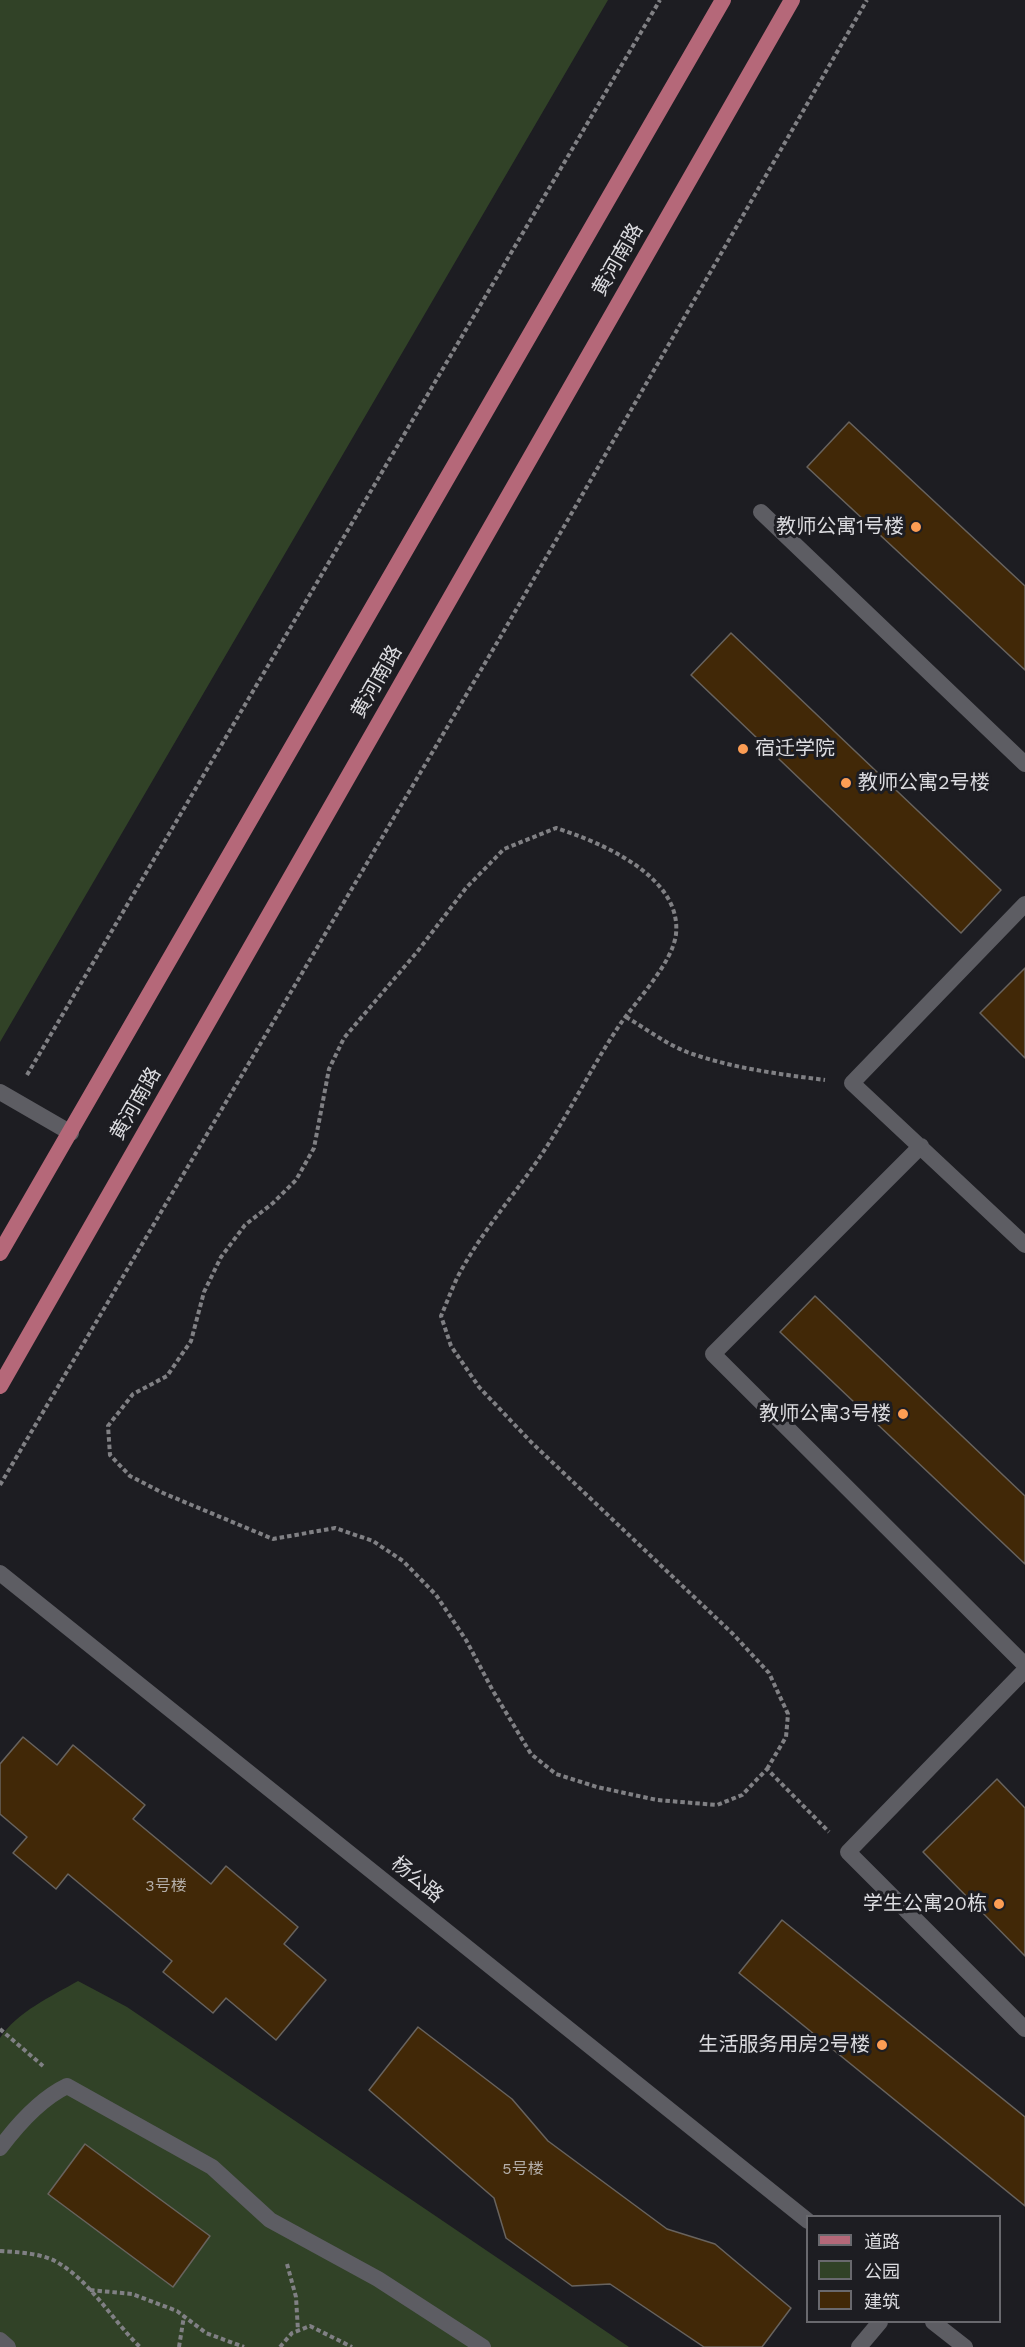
<!DOCTYPE html>
<meta charset="utf-8">
<style>
body{margin:0}
#map{position:relative;width:1025px;height:2347px;overflow:hidden;background:#1d1d22;font-family:"Work Sans","Noto Sans SC",sans-serif}
canvas{display:block}
.legend{position:absolute;left:806px;top:2215px;width:195px;height:108px;box-sizing:border-box;background:#1d1d22;border:2px solid #69696e;margin:0;padding:8px 10px;list-style:none;font-size:18px;color:#dbdbdf}
.legend li{display:flex;align-items:center;gap:12px;height:30px}
.legend b{width:30px;border:2px solid #69696e}
</style>
<div id="map">
<canvas width="1025" height="2347"></canvas>
<ul class="legend">
<li><b style="height:8px;background:#b56879"></b>道路</li>
<li><b style="height:16px;background:#314227"></b>公园</li>
<li><b style="height:16px;background:#412807"></b>建筑</li>
</ul>
</div>
<script>
const c = document.querySelector('canvas').getContext('2d');
c.lineJoin = 'round';
function fillPath(path, color) {
  c.fillStyle = color;
  c.fill(path, 'evenodd');
}
function stroke(path, color, width, dash) {
  c.strokeStyle = color;
  c.lineWidth = width;
  c.lineCap = dash ? 'butt' : 'round';
  c.setLineDash(dash || []);
  c.stroke(path);
}
function label(font, color, halo, rows, align = 'center') {
  c.font = font + ' "Work Sans","Noto Sans SC",sans-serif';
  c.lineWidth = 6;
  c.setLineDash([]);
  c.textBaseline = 'middle';
  c.strokeStyle = halo;
  c.fillStyle = color;
  for (const [text, x, y, turn = 0] of rows) {
    c.save();
    c.translate(x, y);
    c.rotate((+turn || 0) * Math.PI / 180);
    c.textAlign = isNaN(turn) ? turn : align;
    if (halo) c.strokeText(text, 0, 0);
    c.fillText(text, 0, 0);
    c.restore();
  }
}
fillPath(new Path2D(`
 M0,0H608L0,1042Z
 M78,1981L127,2007L629,2347H0V2038C17,2012 52,1996 78,1981Z`), '#314227');
const building = new Path2D(`
 M849,422L1025,586V670L807,467Z
 M731,633L1001,890L961,933L691,675Z
 M1025,968V1058L980,1013Z
 M815,1296L1025,1496V1564L780,1332Z
 M23,1737L57,1765L73,1745L145,1805L133,1819L211,1884L226,1866L298,1927L284,1944L326,1980L276,2040L226,1998L213,2013L163,1972L172,1961L68,1874L56,1889L13,1853L27,1837L0,1814V1764Z
 M997,1779L1025,1808V1956L923,1852Z
 M782,1920L1025,2117V2206L739,1973Z
 M418,2027L512,2099L548,2141L667,2229L715,2244L791,2308L762,2347H704L610,2284L572,2286L506,2238L494,2198L369,2090Z
 M85,2144L210,2236L173,2287L48,2194Z`);
fillPath(building, '#412807');
stroke(building, '#68635e', 1.5);
stroke(new Path2D(`
 M626,1017C645,1028 666,1044 687,1052C731,1068 778,1074 825,1080
 M27,1075L660,0
 M0,1485L501,636L867,0
 M767,1769L786,1737L788,1714L769,1673L733,1634L531,1442L479,1387L451,1346L441,1316C448,1300 454,1282 463,1267C488,1223 522,1186 549,1143C574,1104 595,1061 621,1023C637,1000 673,962 676,934C682,876 600,842 556,828L504,849L466,888L417,952L344,1038L329,1069L314,1148L296,1180L273,1203L245,1225L221,1257L204,1292L191,1341L167,1376L133,1394L108,1426L110,1455L130,1476L163,1493L273,1539L335,1528L373,1541L403,1561L436,1595L466,1640L493,1691L531,1754L556,1774L597,1787L657,1800L717,1805L742,1795L767,1769L829,1832
 M0,2029L43,2066
 M0,2251C17,2252 39,2253 55,2261C90,2280 112,2320 140,2347
 M287,2264L296,2297L298,2331
 M90,2290L132,2294L177,2311L206,2333L244,2347
 M179,2347L184,2316
 M280,2347L292,2333L310,2326L352,2347`), '#808084', 4, [4.5, 3]);
stroke(new Path2D(`
 M761,512L1025,764
 M1025,904L852,1083L1025,1245
 M0,1092L71,1133
 M921,1146L713,1354L1025,1665
 M1025,1670L848,1852L1025,2029
 M0,2148C18,2124 40,2099 67,2086L212,2167L270,2220L378,2279L483,2347
 M0,2340L8,2347
 M859,2347L880,2322`), '#5d5d63', 16);
stroke(new Path2D(`
 M0,1573L808,2221
 M933,2322L965,2347`), '#5d5d63', 16);
stroke(new Path2D(`
 M0,1253L723,0
 M0,1386L792,0`), '#b56879', 16);
for (const [x, y, r, color] of [
 [916,527,6,"#fc9d54"],
 [743,749,6,"#fc9d54"],
 [846,783,6,"#fc9d54"],
 [903,1414,6,"#fc9d54"],
 [999,1904,6,"#fc9d54"],
 [882,2045,6,"#fc9d54"]
]) {
  const dot = new Path2D();
  dot.arc(x, y, r, 0, 2 * Math.PI);
  c.fillStyle = color;
  c.fill(dot);
  stroke(dot, '#1d1d22', 2);
}
label('16px', '#b4aea9', null, [
 ["3号楼",166,1886],
 ["5号楼",523,2169]
]);
label('20px', '#dbdbdf', '#1d1d22', [
 ["黄河南路",618,260,-60],
 ["黄河南路",377,682,-60],
 ["黄河南路",136,1104,-60],
 ["杨公路",417,1880,39]
]);
label('20px', '#dbdbdf', '#1d1d22', [
 ["教师公寓1号楼",904,527],
 ["宿迁学院",755,749,"left"],
 ["教师公寓2号楼",858,783,"left"],
 ["教师公寓3号楼",891,1414],
 ["学生公寓20栋",987,1904],
 ["生活服务用房2号楼",870,2045]
], 'right');
</script>
